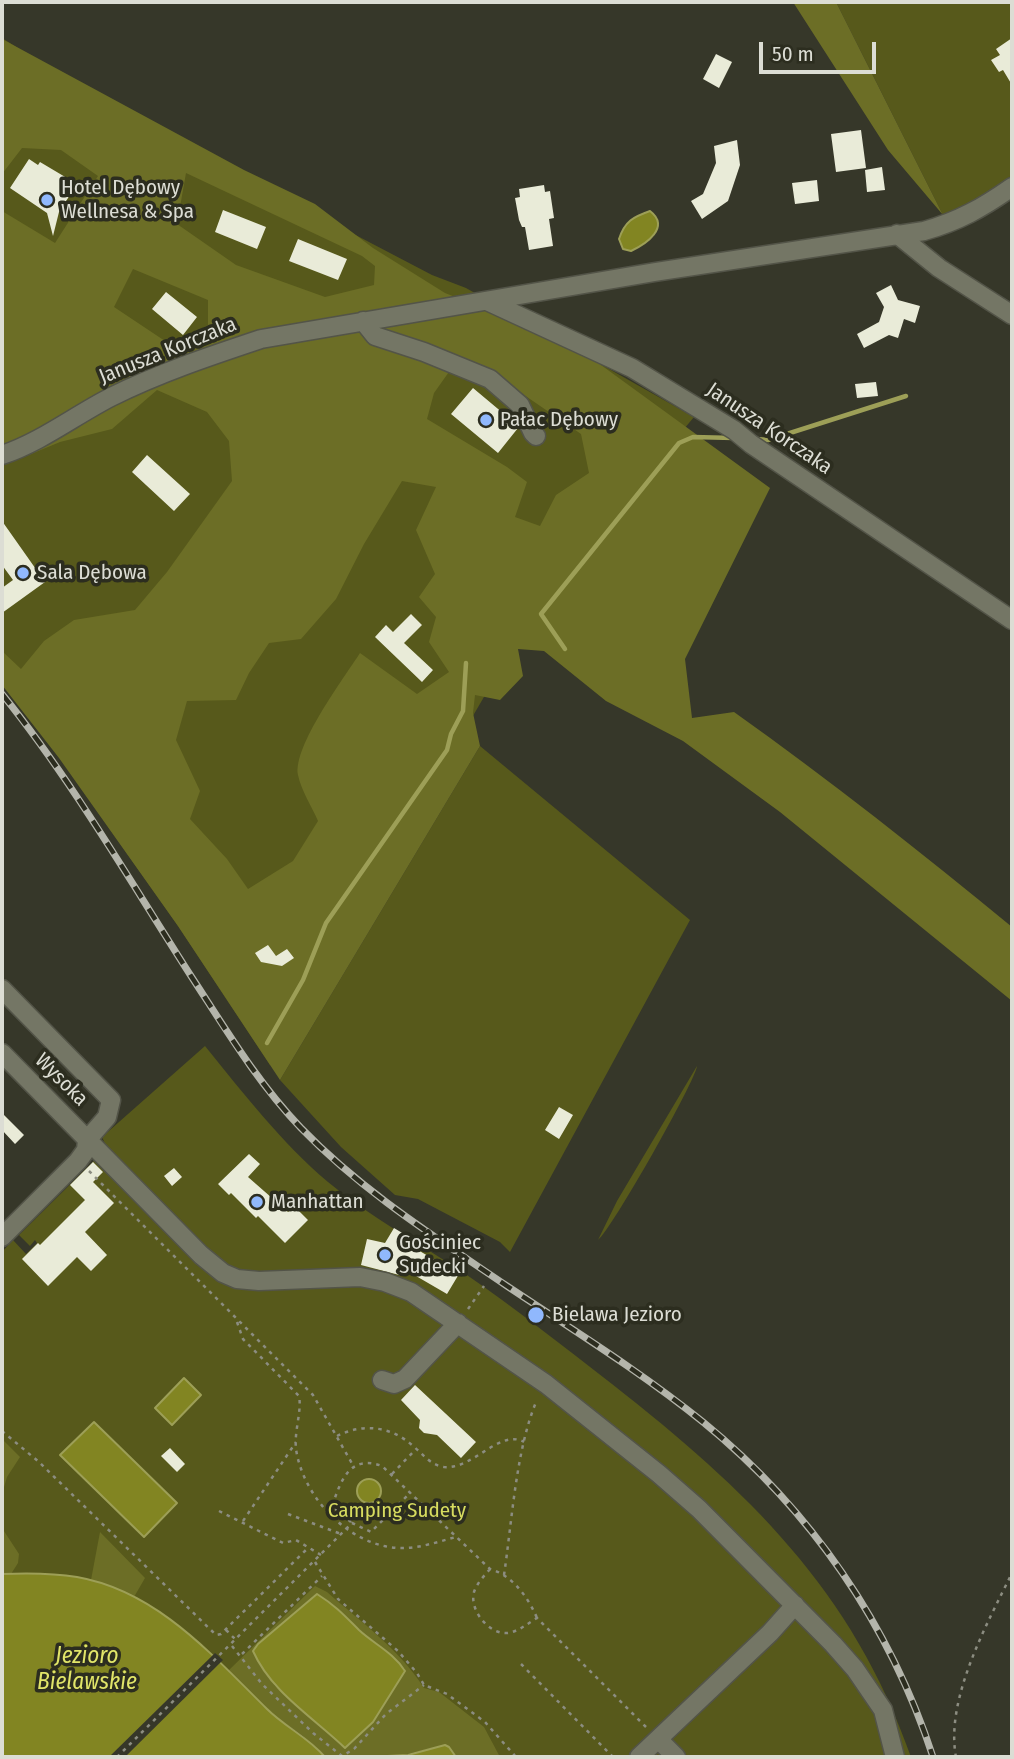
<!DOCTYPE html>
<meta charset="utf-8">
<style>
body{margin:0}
#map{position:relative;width:1014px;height:1759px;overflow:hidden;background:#363729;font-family:"Fira Sans Condensed",sans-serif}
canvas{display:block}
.frame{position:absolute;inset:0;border:4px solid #dcddd4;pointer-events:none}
.scale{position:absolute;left:759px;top:42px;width:117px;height:32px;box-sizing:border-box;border:4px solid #dcddd4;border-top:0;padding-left:9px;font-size:21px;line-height:24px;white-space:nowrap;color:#dcddd4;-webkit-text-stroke:5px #2c2d1f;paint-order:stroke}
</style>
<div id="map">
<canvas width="1014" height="1759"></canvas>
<div class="frame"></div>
<div class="scale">50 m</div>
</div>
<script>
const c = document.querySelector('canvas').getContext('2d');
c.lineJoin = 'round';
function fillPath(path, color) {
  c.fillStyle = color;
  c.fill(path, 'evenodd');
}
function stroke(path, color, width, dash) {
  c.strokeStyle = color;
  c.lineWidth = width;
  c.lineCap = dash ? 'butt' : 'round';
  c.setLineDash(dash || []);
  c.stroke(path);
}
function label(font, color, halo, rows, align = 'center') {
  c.font = font + ' "Fira Sans Condensed",sans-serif';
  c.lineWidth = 7;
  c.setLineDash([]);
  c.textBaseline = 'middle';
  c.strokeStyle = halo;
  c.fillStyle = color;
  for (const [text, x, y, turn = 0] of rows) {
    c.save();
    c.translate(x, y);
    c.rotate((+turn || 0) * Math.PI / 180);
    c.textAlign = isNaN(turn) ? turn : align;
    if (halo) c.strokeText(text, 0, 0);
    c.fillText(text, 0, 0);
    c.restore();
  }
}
fillPath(new Path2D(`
 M836,2H1012V176L982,198L943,215Z
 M2,38L113,108L432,275L466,288L694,417L538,604L270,1065L178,926L2,676Z
 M480,746L690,920L510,1252L500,1242L418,1199L395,1195L341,1147L280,1080Z
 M205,1046C244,1094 281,1142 328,1182C370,1217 419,1243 464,1273C515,1308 563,1346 612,1384C747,1490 853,1590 911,1757H325L303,1736L271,1713L220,1663L2,1594V1252L13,1240L26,1254L37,1243L35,1240L30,1246L19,1235L107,1148L102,1137Z
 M697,1066C696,1080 612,1229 598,1240L617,1201Z`), '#57591b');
fillPath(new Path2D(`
 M793,2H836L943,215L888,150Z
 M2,39L244,170L315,204L373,248L445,293L568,341L770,488L685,659L692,718L734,712C830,780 922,853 1012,927V1001L780,812L683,741L606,701L544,651L518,649L523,676L500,700L475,695L473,713L480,746L280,1080L178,926L59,758L2,685V651L21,669L44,641L74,620L135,610L167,572L232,481L229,441L207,412L157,390L112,429L60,442L2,466V211L55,243L98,176L61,150L22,148L2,174ZM186,173L362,256L375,266L374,285L325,297L236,265L177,224ZM133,269L208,300V325L171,345L114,307ZM456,362L495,375L581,434L589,473L556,495L540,526L515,517L527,482L507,467L427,419L434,393ZM402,481L436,487L416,530L435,574L419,597L436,617L429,642L449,672L417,694L360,653C344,678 293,746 298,775C301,790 312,807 318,821L293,861L248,889L227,859L190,819L200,791L176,740L187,701L236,700L249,673L269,643L301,639L336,599L364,544Z
 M2,1439L20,1457L7,1477L2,1494Z
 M2,1528L19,1554L18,1563L11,1574H2Z
 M100,1532L145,1578L134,1597L91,1580Z
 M315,1586L327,1592C360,1621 400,1650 424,1688L439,1692L484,1727L500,1757H456L449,1747L445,1745L403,1755L325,1757L303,1736L271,1713L228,1671ZM317,1594C334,1604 346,1616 359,1629C373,1644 391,1653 405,1669L373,1722L346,1748L275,1686L260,1666L255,1647Z`), '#6c6e26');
const water = new Path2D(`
 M650,211C671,227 646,244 631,251L623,249L619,239C625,221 633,217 650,211Z
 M184,1378L201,1395L172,1425L155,1408Z
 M94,1422L177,1503L144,1537L60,1455Z
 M357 1491a12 12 0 1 1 24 0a12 12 0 1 1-24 0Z
 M2,1574C26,1573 53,1573 77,1577C157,1591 212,1655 267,1709C285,1727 308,1737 325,1757H2Z
 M317,1594C336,1606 344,1615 359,1630C374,1644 394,1653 405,1671L373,1722L345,1748C314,1718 271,1692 253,1651L258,1644Z
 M445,1745L449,1747L456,1757H367L408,1755Z`);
fillPath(water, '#828522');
stroke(water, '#9d9f57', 2);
fillPath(new Path2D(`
 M215,1653L223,1660L125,1757H109Z`), '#363729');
stroke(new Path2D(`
 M757,439L768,440L906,396
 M565,649L541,614L679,443L693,437L734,438
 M267,1043L303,980L326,923L447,750L451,734L463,711L466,663`), '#9d9f57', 4.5);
fillPath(new Path2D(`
 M1012,38V85L1003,70L999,72L991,60L1000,55L996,49Z
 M716,54L732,62L719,88L703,79Z
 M861,130L866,168L836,172L831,134Z
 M737,140L740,165L728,201L702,219L691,201L703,194L716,163L714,146Z
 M29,159L38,165L40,162L77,184L59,212L53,236L47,213L10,188Z
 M882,167L885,190L867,192L865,170Z
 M817,180L819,201L795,204L792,183Z
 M544,185L545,192L550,191L554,218L549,219L553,246L529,250L525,227H522L519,220L515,198L520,197L519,189Z
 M223,210L266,227L257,249L215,232Z
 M298,239L347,259L338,280L289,261Z
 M891,285L898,300L920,306L915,323L904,319L898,338L889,335L864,348L857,334L879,322L884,307L876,293Z
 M166,292L197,317L183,335L152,309Z
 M876,382L878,396L857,398L855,384Z
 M473,388L516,424L518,428L498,453L451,414Z
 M147,455L190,494L174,511L132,472Z
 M2,521L45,582L2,613V588L13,580L2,565Z
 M411,614L422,625L404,643L433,670L422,682L375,637L386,625L393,632Z
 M268,945L276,956L287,949L294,958L282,966L261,962L255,953Z
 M559,1107L573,1115L559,1139L545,1130Z
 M2,1113L24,1135L15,1144L2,1130Z
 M249,1154L260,1164L248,1177L288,1212L295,1207L308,1220L285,1243L258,1216L256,1218L231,1193L229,1195L218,1184Z
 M93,1162L103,1172L93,1182L114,1203L85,1232L107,1255L91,1271L77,1257L48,1286L22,1259L38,1243L40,1245L85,1200L70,1185Z
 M174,1168L182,1177L172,1186L164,1176Z
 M394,1228L414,1240L411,1246L459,1274L447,1294L404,1269L403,1276L361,1265L367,1239L385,1243Z
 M415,1385L476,1442L461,1458L437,1435L424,1433L419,1428L420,1420L401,1400Z
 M170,1448L185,1464L177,1472L161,1456Z`), '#e9ebd8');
const minor = new Path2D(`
 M897,234L939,268L1012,315
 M487,301L632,368L734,430L751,444L1012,620
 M363,321L375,336L424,352L490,379L520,405L533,433L536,436
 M2,455C41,442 74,416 111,397C159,373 210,356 261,339L655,272L924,231C959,221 982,208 1012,187
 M2,989L111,1100L107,1117L87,1140
 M2,1053L201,1255L223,1273L237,1279L259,1281L360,1277L385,1282L411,1292L546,1384L659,1474L699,1509L833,1644L855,1669L883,1710L895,1757
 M2,1237L78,1161L86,1150L87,1140
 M382,1380L394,1384L405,1379L458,1323
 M658,1739L676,1757
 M639,1757L770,1633L795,1605`);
stroke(minor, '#535448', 21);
stroke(new Path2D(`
 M89,1171L313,1395L354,1467
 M468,1309L484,1286
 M237,1322L243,1339L299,1396C302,1411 294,1431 296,1449C303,1497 348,1545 398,1548C418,1549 437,1542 456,1537
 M2,1431L39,1462L216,1635L221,1634L309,1547
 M337,1436C363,1423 391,1426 413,1446C423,1454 430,1465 444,1467C473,1470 500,1428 524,1442
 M392,1474L416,1449
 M219,1511L283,1543L296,1540L321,1555
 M288,1514L341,1534
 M243,1521L296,1442
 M351,1522L332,1506C341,1481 349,1454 382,1466L490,1569C512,1575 528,1597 537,1618
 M315,1562L338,1599L398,1651L417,1673L424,1685L447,1694L485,1722L516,1757
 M490,1569C484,1576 477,1583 474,1592C469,1610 489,1635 508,1633C519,1631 527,1624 537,1618L647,1728
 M504,1575C512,1522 516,1448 537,1400
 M226,1630L236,1640
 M232,1646L262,1684L313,1733L342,1756L354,1749L386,1714L424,1685
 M242,1654L322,1576
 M521,1664L613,1757
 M117,1757L352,1523L371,1532L411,1492
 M956,1757C945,1699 987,1624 1012,1573`), '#8c8d81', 2.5, [3.5, 5]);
stroke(minor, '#747665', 18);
const rail = new Path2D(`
 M2,694C73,782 130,881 191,976C225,1028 257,1082 301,1128C362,1191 435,1237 507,1286C573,1330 641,1372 703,1422C811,1510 890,1625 933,1757`);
stroke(rail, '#b4b5ab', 7);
stroke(rail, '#2c2d1f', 4.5, [13]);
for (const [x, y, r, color] of [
 [47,200,7,"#90b8fd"],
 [486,420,7,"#90b8fd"],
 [23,573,7,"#90b8fd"],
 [257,1202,7,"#90b8fd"],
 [385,1255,7,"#90b8fd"],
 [536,1315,9,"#90b8fd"]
]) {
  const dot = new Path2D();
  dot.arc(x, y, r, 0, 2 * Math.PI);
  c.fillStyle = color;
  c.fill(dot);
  stroke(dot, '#2c2d1f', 2.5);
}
label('21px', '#dcddd4', '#2c2d1f', [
 ["Hotel Dębowy",61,188],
 ["Wellnesa & Spa",61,212],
 ["Pałac Dębowy",500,420],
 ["Sala Dębowa",37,573],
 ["Manhattan",271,1202],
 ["Gościniec",399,1243],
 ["Sudecki",399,1267],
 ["Bielawa Jezioro",552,1315]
], 'left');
label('21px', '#dcddd4', '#2c2d1f', [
 ["Janusza Korczaka",168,351,-22],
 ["Janusza Korczaka",769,429,34],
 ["Wysoka",61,1080,45]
]);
label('21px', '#d7dc5f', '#2c2d1f', [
 ["Camping Sudety",397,1511]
]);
label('italic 23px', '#e1e569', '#2c2d1f', [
 ["Jezioro",87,1657],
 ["Bielawskie",87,1683]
]);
</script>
